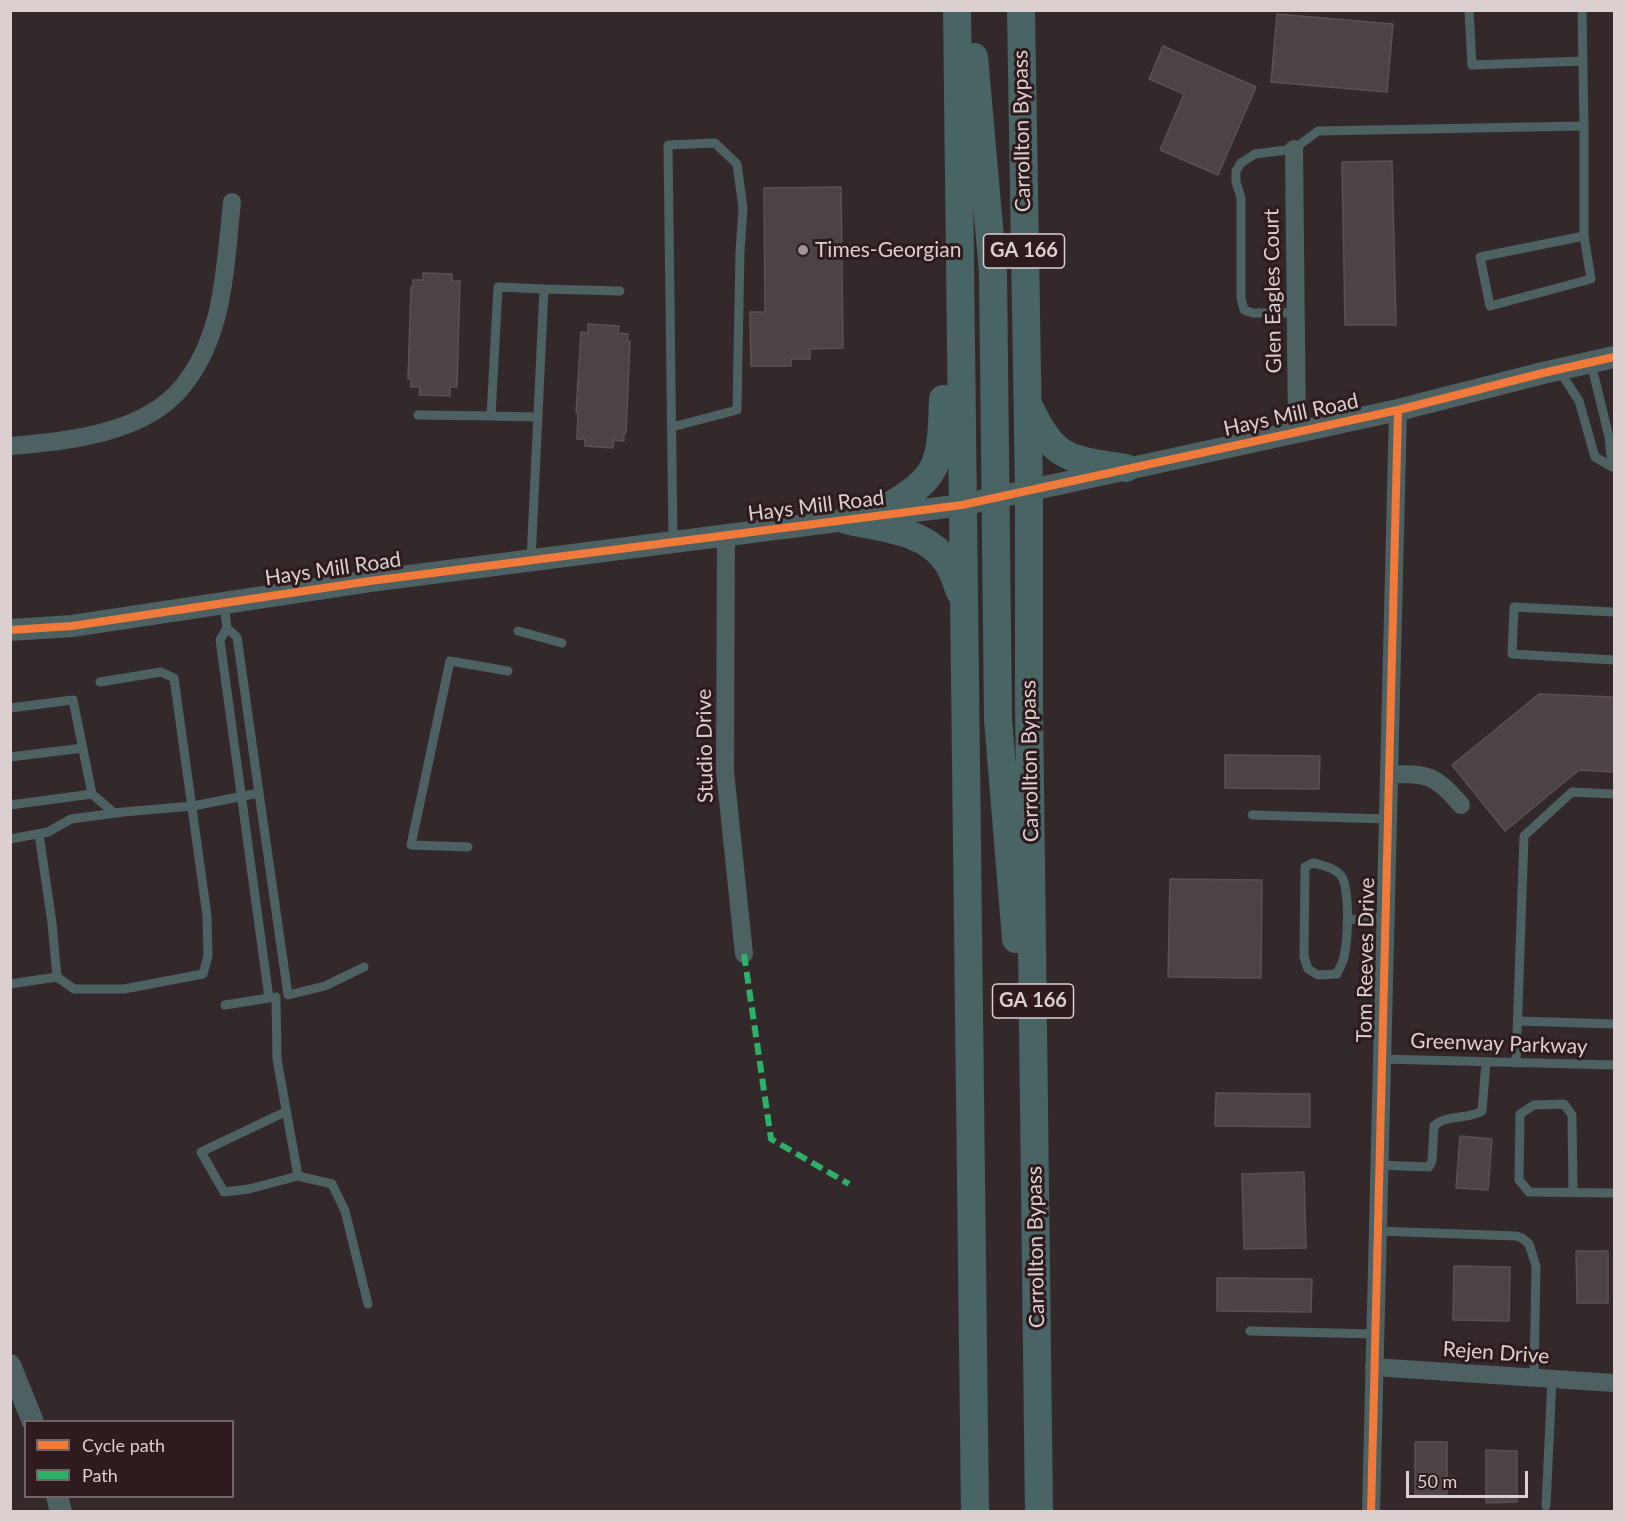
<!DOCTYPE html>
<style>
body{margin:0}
#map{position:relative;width:1625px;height:1522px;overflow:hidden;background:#33292a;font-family:Lato,sans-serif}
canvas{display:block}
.frame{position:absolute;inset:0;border:12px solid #dbcfcf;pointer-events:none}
.legend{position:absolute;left:24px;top:1420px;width:210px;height:78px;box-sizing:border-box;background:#2d1b1d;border:2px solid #736364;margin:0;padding:8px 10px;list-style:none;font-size:18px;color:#dbcfcf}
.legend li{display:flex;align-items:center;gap:12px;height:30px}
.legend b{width:30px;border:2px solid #736364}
.scale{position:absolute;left:1406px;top:1471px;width:122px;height:27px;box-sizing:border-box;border:3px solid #dbcfcf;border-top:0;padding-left:8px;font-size:18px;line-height:21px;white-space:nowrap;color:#dbcfcf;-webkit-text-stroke:4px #2d1b1d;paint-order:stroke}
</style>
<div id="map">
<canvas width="1625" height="1522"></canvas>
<div class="frame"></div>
<ul class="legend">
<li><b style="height:8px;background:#f17a3a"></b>Cycle path</li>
<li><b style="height:8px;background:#2db169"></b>Path</li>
</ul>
<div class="scale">50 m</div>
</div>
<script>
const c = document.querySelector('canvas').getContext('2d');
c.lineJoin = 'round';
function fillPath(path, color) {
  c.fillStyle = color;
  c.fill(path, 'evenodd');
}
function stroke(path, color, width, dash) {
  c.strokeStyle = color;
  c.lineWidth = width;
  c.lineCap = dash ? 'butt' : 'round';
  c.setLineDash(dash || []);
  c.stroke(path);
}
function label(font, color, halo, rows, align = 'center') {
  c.font = font + ' Lato,sans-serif';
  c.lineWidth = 6;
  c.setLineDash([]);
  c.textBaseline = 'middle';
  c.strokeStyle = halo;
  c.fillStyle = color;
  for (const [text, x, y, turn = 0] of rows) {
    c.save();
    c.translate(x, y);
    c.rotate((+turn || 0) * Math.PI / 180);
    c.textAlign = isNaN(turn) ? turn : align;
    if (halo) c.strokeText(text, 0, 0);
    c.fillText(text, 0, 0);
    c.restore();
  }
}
const building = new Path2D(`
 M1277,14L1393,24L1387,92L1271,82Z
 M1163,46L1256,87L1218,175L1160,150L1184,94L1149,79Z
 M1392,161L1396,325H1345L1342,162Z
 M841,187L843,348L810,349V359H791V366H751L750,312H765L764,188Z
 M423,273L452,274V281H460L457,387H450V396L419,395L420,387H411V379H408L411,287L413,288V280H423Z
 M588,324L619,326L618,333L628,334L627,341H630L626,433H624V441L614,440L613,448L585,446V439H577L578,413H576L581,332L588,333Z
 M1539,694L1614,697V772L1579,770L1505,831L1452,765Z
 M1225,755L1320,756L1319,789L1225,788Z
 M1170,879L1262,880L1261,978L1168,977Z
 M1216,1093L1310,1094V1127L1215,1126Z
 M1460,1136L1492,1139L1488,1190L1456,1188Z
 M1304,1172L1306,1248L1244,1249L1242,1174Z
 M1576,1251H1608V1303H1577Z
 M1454,1266L1510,1267L1509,1321L1453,1320Z
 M1217,1278L1312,1279L1311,1312L1217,1311Z
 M1415,1442H1447V1494H1415Z
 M1486,1450L1517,1451V1502L1486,1503Z`);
fillPath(building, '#4c4444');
stroke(building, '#5a5152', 1.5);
stroke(new Path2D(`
 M1469,10L1472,65L1583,61
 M1584,126V236L1591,279L1490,306L1480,257L1584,236
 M1295,313H1253L1244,310L1241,298V198L1236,182V171L1241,163L1255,154L1294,149L1318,131L1584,126L1582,10
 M1559,370L1579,401L1595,457L1612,467L1609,437L1591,363
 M418,415L491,416L498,287L544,289
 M491,416L538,417
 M672,427L737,410L740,251L743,208L737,164L715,143L668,145L673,542
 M531,560L544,289L620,291
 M224,603L227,628L220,640L269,998L225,1005
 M1614,612L1514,607L1512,654L1614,660
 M518,631L562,643
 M10,708L73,700L92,794
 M10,757L83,748
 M259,793L288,995L325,986L364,967
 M10,805L92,794L114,813
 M1252,815L1388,819
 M39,834L52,923L57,977L74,989H124L203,974L208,956L207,916L174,678L161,672L100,682
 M10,839L48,832L71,819L123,812L193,806L259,793L237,637L227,628
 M468,847L411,845L450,661L508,671
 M1313,863C1323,865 1337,869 1342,877C1350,893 1348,939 1344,957C1343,963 1339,968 1337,974L1318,975L1308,969L1304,957L1305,867Z
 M1348,919L1385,920
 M10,984L57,977
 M276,997L277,1059L298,1176
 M1518,1021L1614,1024
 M1382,1059L1614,1065
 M1516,1063L1524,836L1572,792L1614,794
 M285,1112L201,1152L224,1192L249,1189L298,1176L332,1184L345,1211L368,1304
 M1379,1165L1429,1167L1432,1161L1434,1126C1446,1114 1468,1120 1482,1111L1486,1062
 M1573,1192L1572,1115L1564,1104L1534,1105L1520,1114L1519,1180L1529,1192L1614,1193
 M1378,1231L1516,1236L1522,1238L1529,1244L1536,1266L1534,1378
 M1250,1331L1375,1334
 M1546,1506L1552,1379`), '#4d6162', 9);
stroke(new Path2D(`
 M1294,149L1297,432
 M10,446C61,442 127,435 167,402C193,381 209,346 217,315C226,278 228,239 232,202
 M726,535L725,771L744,954
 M1389,774C1429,774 1434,774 1461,805
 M1374,1367L1614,1383
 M1371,1512L1398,410`), '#4d6162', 18);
stroke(new Path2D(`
 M10,630L72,626L370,581L962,505L1398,410L1543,373L1614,357
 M10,1365L33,1422
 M57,1496L61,1512`), '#4d6162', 22);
stroke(new Path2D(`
 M957,10L975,1512
 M1021,10L1029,491V703L1039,1512
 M974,57L993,272L998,719L1016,939
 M1029,406C1054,461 1070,459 1126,468
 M872,517C936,478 941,476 943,399
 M846,520C880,528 926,530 947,562C953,570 956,582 960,592`), '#486464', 28);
stroke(new Path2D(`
 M744,954L771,1139L849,1184`), '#2db169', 6, [12, 6]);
stroke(new Path2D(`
 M10,630L72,626L370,581L962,505L1398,410L1543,373L1614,357
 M1371,1512L1398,410`), '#f17a3a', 8);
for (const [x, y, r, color] of [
 [803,250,6,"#a09595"]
]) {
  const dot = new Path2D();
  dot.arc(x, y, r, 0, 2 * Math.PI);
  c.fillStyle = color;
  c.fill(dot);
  stroke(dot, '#2d1b1d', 2);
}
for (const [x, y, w] of [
 [1024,251,81],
 [1033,1001,81]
]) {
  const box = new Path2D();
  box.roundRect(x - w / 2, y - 17, w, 34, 4.5);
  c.fillStyle = '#2d1b1d';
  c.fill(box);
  stroke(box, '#dbcfcf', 1.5);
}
label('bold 20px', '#dbcfcf', null, [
 ["GA 166",1024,251],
 ["GA 166",1033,1001]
]);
label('21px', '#dbcfcf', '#2d1b1d', [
 ["Carrollton Bypass",1022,131,-91],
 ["Glen Eagles Court",1273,291,-91],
 ["Hays Mill Road",1291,415,-12],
 ["Hays Mill Road",816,506,-7],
 ["Hays Mill Road",333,569,-8],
 ["Studio Drive",705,746,-91],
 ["Carrollton Bypass",1030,761,-91],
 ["Tom Reeves Drive",1366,960,-89],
 ["Greenway Parkway",1499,1044,2],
 ["Carrollton Bypass",1036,1247,-91],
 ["Rejen Drive",1496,1353,4]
]);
label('21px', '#dbcfcf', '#2d1b1d', [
 ["Times-Georgian",815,250]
], 'left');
</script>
